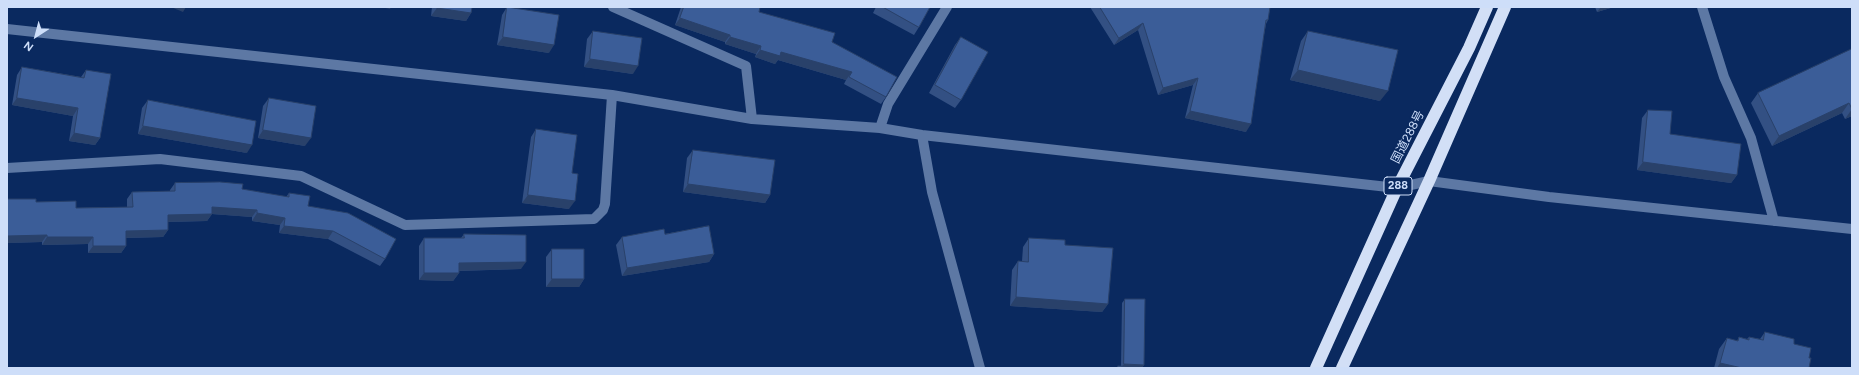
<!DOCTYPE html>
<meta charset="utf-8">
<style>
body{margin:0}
#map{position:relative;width:1859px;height:375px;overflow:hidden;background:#0a295f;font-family:Figtree,sans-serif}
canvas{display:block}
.frame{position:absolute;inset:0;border:8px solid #cedef9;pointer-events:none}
.north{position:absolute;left:16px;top:16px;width:40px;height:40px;-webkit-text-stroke:3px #0a295f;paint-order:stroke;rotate:216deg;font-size:11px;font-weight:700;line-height:16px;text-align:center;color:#cedef9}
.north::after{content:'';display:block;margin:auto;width:14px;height:18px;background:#cedef9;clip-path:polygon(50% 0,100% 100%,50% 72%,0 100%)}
</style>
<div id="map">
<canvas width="1859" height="375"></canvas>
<div class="frame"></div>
<div class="north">N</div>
</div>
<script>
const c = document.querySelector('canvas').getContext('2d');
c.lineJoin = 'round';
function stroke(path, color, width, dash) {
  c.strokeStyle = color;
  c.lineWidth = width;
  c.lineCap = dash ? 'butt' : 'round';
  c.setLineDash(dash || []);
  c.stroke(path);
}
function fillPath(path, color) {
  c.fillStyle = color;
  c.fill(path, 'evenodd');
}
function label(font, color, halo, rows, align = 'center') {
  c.font = font + ' Figtree,"Noto Sans JP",sans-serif';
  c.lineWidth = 3;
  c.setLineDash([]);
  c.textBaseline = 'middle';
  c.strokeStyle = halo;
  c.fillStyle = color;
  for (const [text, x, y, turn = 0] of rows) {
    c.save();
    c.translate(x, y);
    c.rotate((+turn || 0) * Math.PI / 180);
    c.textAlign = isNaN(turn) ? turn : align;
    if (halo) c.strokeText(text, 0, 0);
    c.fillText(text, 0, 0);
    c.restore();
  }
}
stroke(new Path2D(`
 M613,7L746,66L752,119
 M1702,7L1724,77L1751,138L1774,221
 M7,29L612,95L752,119L880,128L922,135L1397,188L1429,181L1549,197L1852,229
 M880,128L888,104L947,7
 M922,135L932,192L980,368
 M7,168L160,159L301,176L405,225L594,219L603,210L605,204L612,95`), '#5d78a4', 10);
stroke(new Path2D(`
 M1316,368L1397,188L1469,48L1487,7
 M1342,368L1429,181L1505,7`), '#d2dff6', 12);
fillPath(new Path2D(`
 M432,7H472L471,13L466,21L431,16Z
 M507,7L549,53L497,45L502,15Z
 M681,7H760L759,12L832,42L886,97L881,104L844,84L846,80L778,60L775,64L755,57L756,54L725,44V42L675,25Z
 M876,7H930L919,27L914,35L873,13Z
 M1090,7H1270L1268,20L1266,24L1246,132L1185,118L1193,85L1158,95L1138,30L1114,45Z
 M1595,7H1614L1597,12Z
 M593,31L633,74L584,67L587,39Z
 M1308,31L1380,101L1290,80L1301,41Z
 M961,37V100L955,108L929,93L955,45Z
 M1852,49V116L1845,119L1842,113L1772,146L1751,103L1758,93Z
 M22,67L81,77L86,70L100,138L95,145L69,141L73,116L12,105L17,75Z
 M269,98L305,146L258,138L263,106Z
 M148,100L247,153L138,134L142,108Z
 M1648,110L1670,134L1737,175L1731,183L1637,170L1642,118Z
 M536,129L572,173L569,209L522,203L531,137Z
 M693,150L770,195L765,203L683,192L687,158Z
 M175,183L242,189L286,197L289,193L385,259L380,266L328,239L279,233L280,225L252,221V217L212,214L207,221L168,222V230L163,237L126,238V246L121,253H88V244L42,245V242L7,243V199L36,202L76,208L127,207V199L132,192L170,191V190Z
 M464,234L521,269L459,271V273L453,281L419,280V246L424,238H461Z
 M622,237L714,254L709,262L622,276L616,245Z
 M1029,238L1065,245L1108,304L1102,312L1010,306L1012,270L1018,261H1022L1023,247Z
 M552,249L584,279L579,287H546V257Z
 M1125,299L1144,365L1142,368H1117L1118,366H1121L1122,303Z
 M1765,332L1794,344L1809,358V368H1714L1719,349L1727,338L1737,341L1739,337L1747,339L1749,337L1760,339Z`), '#335083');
fillPath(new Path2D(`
 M171,7H186L183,12Z
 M381,7H391L390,9Z
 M1601,7H1614L1597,12Z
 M437,8L471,13L466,21L431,16Z
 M680,18L730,35L725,42L675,25Z
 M1143,23L1138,30L1114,45L1119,38Z
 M503,37L554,45L549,53L497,45Z
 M730,37L761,46L756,54L725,44Z
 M760,50L781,52L852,72L846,80L778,60L775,64L755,57Z
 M590,59L638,66L633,74L584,67Z
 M1298,70L1388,91L1380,101L1290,80Z
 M1198,78L1193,85L1158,95L1163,88Z
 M17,98L78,108L73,116L12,105Z
 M1849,103L1842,113L1772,146L1779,136Z
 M1852,109V116L1845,119Z
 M1190,111L1251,124L1246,132L1185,118Z
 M143,126L252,145L247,153L138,134Z
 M263,130L311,138L305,146L258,138Z
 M74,133L100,138L95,145L69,141Z
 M1643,162L1737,175L1731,183L1637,170Z
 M688,184L770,195L765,203L683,192Z
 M528,195L575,201L569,209L522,203Z
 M212,207L257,210L252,217L212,214L207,221L163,222L168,215Z
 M257,213L285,218L280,225L252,221Z
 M284,226L333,231L328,239L279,233Z
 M168,230L163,237L121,238L126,231Z
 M47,235L42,242L7,243V236Z
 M47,237H93L88,244L42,245Z
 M93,246H126L121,253H88Z
 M714,254L709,262L622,276L627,268Z
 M526,262L521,269L453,271L459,263Z
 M424,273H459L453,281L419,280Z
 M552,279H584L579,287H546Z
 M1016,297L1108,304L1102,312L1010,306Z
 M1720,363L1742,368H1717Z
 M1124,364L1144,365L1142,368H1121Z`), '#29416a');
const building = new Path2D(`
 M437,7H472L471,13L437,8Z
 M507,7L559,15L554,45L503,37Z
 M684,7H760L759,12L835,33L832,42L897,77L886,97L849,77L852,72L781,52L780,56L760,50L761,46L730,37V35L680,18Z
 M883,7H930L919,27Z
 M1100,7H1270L1268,20H1266L1251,124L1190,111L1198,78L1163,88L1143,23L1119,38Z
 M593,31L642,38L638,66L590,59Z
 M1308,31L1398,50L1388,91L1298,70Z
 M961,37L988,52L961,100L935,85Z
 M1852,49V109L1849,103L1779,136L1758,93Z
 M22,67L84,78L86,70L111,74L100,138L74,133L78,108L17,98Z
 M269,98L316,106L311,138L263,130Z
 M148,100L256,121L252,145L143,126Z
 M1648,110L1672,111L1670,134L1741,144L1737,175L1643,162Z
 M536,129L577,135L572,173L578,174L575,201L528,195Z
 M693,150L775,160L770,195L688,184Z
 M220,182L243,184L242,189L289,197V193L310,196L308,206L348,213L396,239L385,259L333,231L284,226L285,218L257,213V210L212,207V214L168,215V230L126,231V246H93V237H47V235L7,236V199H36V202L76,201V208L133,207L132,192L175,191V183Z
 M709,226L714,254L627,268L622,237L664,229L665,234Z
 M464,234L526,235V262L459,263V273H424V238H464Z
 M1029,238L1065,240V245L1113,248L1108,304L1016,297L1018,261L1028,262Z
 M552,249H584V279H552Z
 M1125,299H1145L1144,365L1124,364Z
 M1765,332L1794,339V344L1811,348L1809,358H1811L1809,368H1742L1720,363L1727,338L1738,341L1739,337L1749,340V337L1763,340Z
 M1118,366L1139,367V368H1118Z`);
fillPath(building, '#3b5d98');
stroke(building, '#29416a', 1);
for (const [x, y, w] of [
 [1398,186,28]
]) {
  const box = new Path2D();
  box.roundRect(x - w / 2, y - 9, w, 18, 3);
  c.fillStyle = '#0a295f';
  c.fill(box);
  stroke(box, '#cedef9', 1);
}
label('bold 11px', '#cedef9', null, [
 ["288",1398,186]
]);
label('12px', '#cedef9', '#0a295f', [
 ["国道288号",1408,137,-63]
]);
</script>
